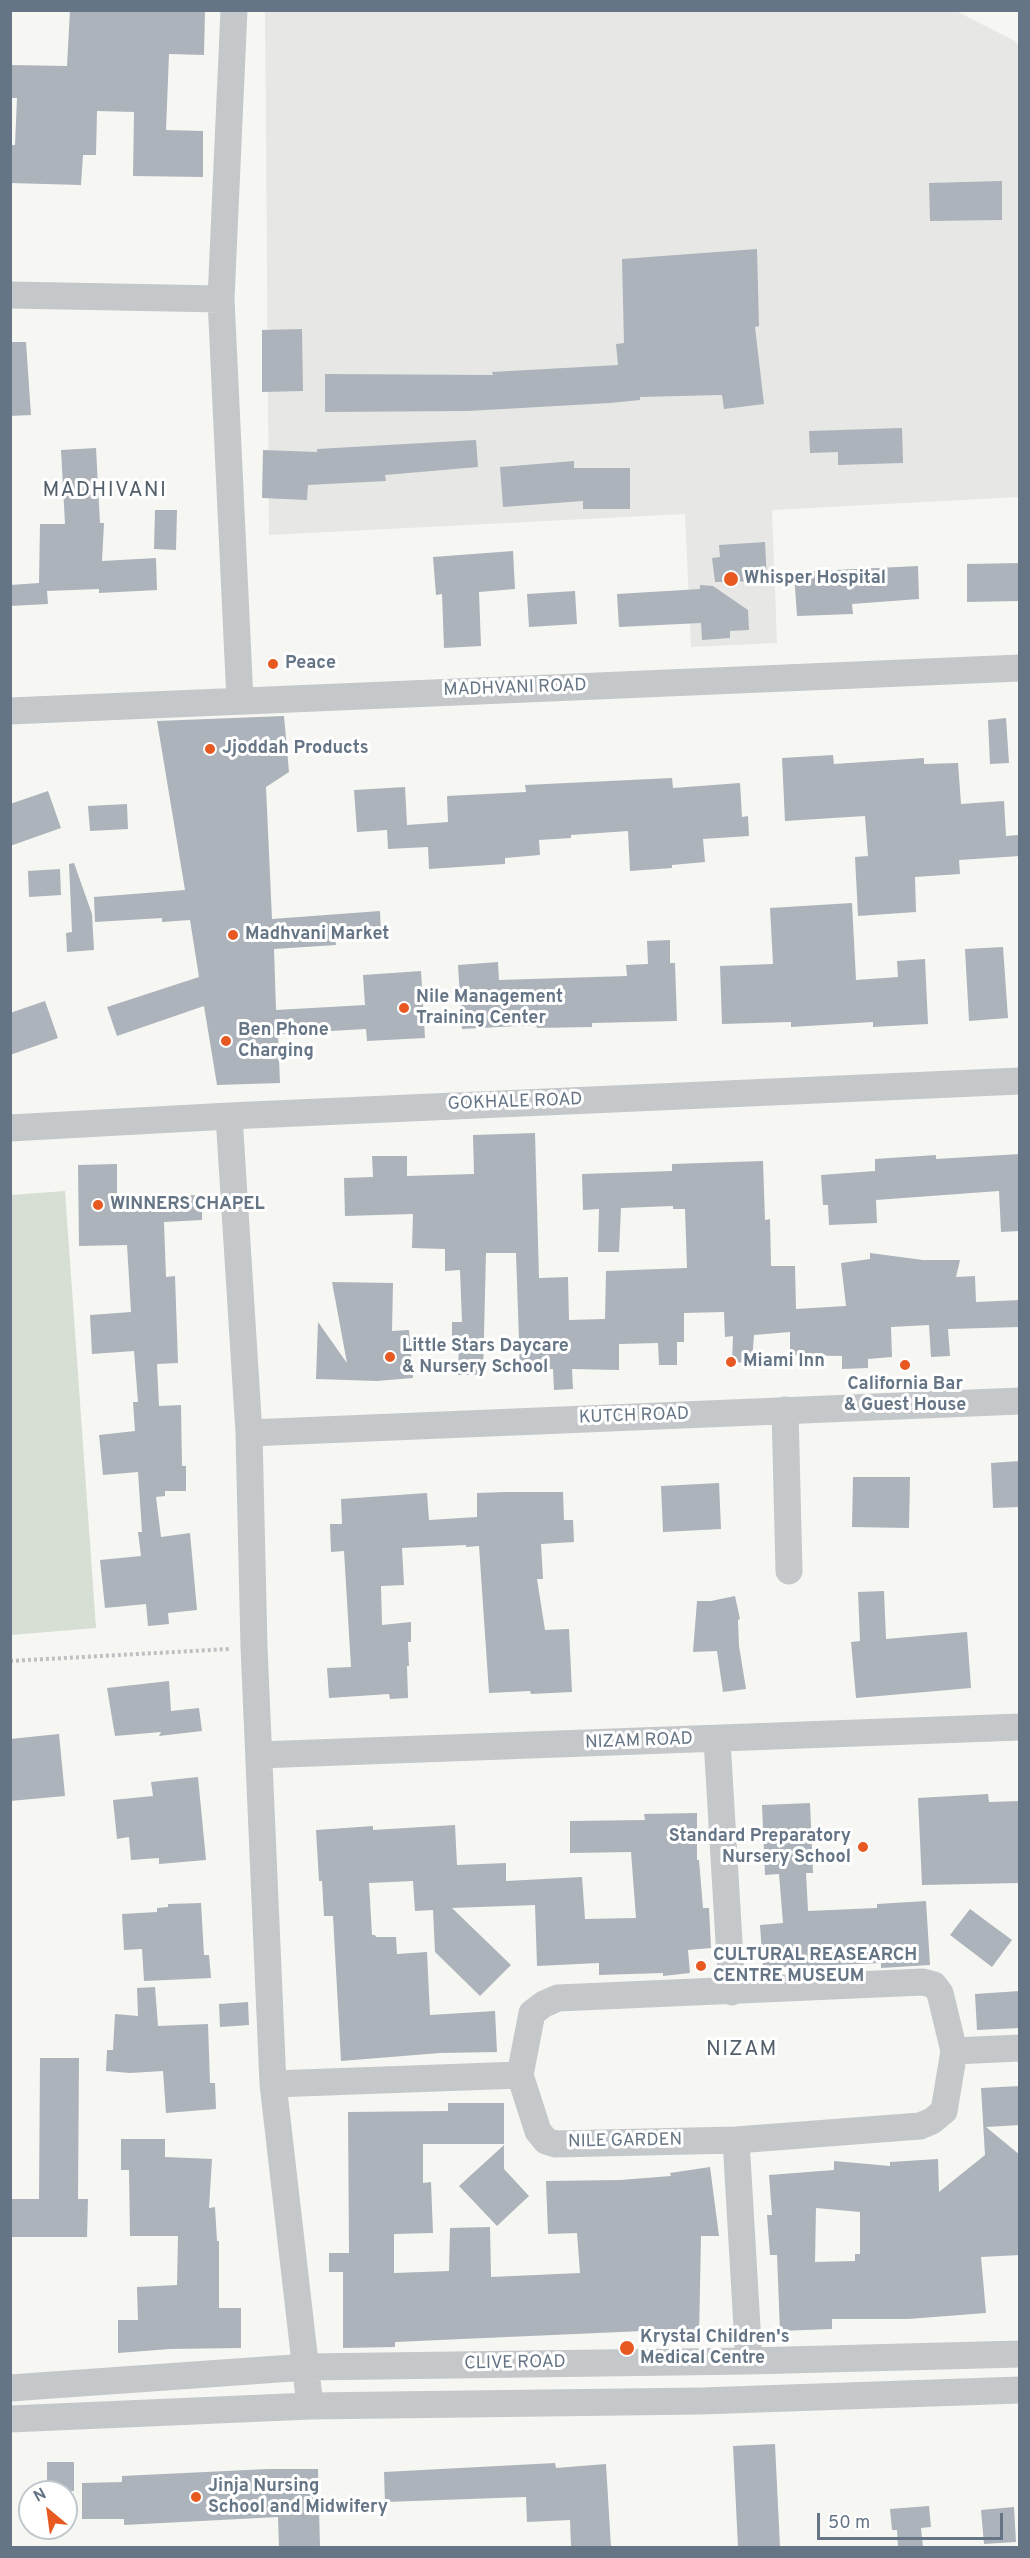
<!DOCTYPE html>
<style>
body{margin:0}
#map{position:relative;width:1030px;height:2558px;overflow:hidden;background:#f6f7f3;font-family:Overpass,sans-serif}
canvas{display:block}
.frame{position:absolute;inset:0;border:12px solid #657585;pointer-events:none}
.north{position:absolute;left:18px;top:2480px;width:60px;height:60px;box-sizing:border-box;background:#fff;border:2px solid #c1c8ce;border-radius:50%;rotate:331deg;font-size:16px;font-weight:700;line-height:24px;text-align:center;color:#657585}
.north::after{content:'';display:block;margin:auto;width:21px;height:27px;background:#e85922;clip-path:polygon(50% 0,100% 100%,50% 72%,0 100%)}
.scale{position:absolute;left:817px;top:2513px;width:186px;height:27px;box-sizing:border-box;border:3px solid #657585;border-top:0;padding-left:8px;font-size:18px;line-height:21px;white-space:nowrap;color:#657585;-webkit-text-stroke:4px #fff;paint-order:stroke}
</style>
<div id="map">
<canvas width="1030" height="2558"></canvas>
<div class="frame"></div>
<div class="north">N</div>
<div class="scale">50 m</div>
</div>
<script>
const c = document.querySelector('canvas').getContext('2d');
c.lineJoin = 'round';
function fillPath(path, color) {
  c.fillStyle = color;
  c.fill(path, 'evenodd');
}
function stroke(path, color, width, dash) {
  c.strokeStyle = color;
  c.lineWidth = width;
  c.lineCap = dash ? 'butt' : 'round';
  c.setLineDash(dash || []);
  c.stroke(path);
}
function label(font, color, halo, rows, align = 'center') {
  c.font = font + ' Overpass,sans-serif';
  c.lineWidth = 6;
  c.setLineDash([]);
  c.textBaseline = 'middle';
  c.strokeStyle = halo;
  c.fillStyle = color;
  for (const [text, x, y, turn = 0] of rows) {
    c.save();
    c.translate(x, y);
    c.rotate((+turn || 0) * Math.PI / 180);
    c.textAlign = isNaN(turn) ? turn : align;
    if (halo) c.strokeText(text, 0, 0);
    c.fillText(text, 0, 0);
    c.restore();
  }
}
fillPath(new Path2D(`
 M954,10L1015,41L1020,48L1019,497L772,510L777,643L691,647L685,514L269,535L265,11Z`), '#e7e8e6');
fillPath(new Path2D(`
 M65,1191L96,1628L11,1635V1195Z`), '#d7ded4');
fillPath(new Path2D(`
 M70,10H205L204,55L169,54L166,130L203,131V177L133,176L134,112L97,111L96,155H83L81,185L10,183V145H15L17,98H10V65L67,66Z
 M1002,181V220L930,221L929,183Z
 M757,249L759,326L755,327L764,404L724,409L722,395L640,397V400L610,403L468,411L325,412V374L493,375L492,372L618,365L616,344L624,343L622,259Z
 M302,329L303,391L262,392V330Z
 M10,342H26L31,415L10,416Z
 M902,428L903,463L838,465V452L810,453L809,431Z
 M476,440L478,467L385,475L386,481L308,485L307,500L262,498L263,450L317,452V449Z
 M96,448L100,523H104L102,561L156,558L157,590L99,593V589L47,591L48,604L10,606V585L39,583L40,524H65L61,450Z
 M574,461V468H630V509H583V501L503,507L500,467Z
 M155,510H177L176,550L154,549Z
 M765,542L767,581L715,582L712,558L720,557L719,545Z
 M513,551L515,589L479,592L481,646L444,648L442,594L436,595L433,557Z
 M1020,563V601L967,602V564Z
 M918,566L919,599L852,604L853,614L797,616L794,572Z
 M700,585L713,586L748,610L749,630L730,631V638L702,640L701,623L619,627L617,594L700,589Z
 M575,591L577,624L529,627L527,594Z
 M284,716L289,772L266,787L272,919L380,911L381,934L335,937L336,945L274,949L276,1010L365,1005L363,975L421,971L425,1038L367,1041L366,1029L278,1034L280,1083L217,1085L204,1006L117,1036L107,1007L199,977L190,920L162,922V918L95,922L94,897L185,890L157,721Z
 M1006,718L1009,763L990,764L988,720Z
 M833,755L834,764L924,758V764L958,763L961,804L1004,801L1006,836L1018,835L1020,856L959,860L960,874L915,877L916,912L858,916L855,857L868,856L865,816L785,821L782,758Z
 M672,778L673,788L740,783L742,817L748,816L749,836L703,839L705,862L672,865V868L630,871L628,831L571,835V838L539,840L540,855L505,858V864L429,869L428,847L388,849L387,830L357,832L354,790L405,787L407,825L448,822L447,796L526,792L525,785Z
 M48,791L61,828L10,846V804Z
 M127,804L128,829L90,831L88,806Z
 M74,863L92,914L94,950L67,952L66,933L72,932L69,864Z
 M60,869L61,895L29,897L28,871Z
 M852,903L856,980L898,977L897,961L925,959L928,1024L873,1027V1022L791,1027V1022L722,1024L720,966L773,964L770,908Z
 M670,940V963H675L677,1021L592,1023V1027L537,1028L536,1025L462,1029L458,965L498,962L499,980L627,976L626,965L648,964L647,941Z
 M1003,947L1008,1018L969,1021L965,949Z
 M45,1001L58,1038L10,1055V1013Z
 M535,1133L539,1278L568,1277L569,1320L605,1319L606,1271L687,1268L685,1209H673V1206L621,1208L619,1252H598L599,1209L583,1210L582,1174L672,1171V1164L763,1161L765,1220L770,1219L771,1266H795L796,1309L846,1306L841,1263L870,1259V1253L923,1260H960L956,1277L975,1276L976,1302L1020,1300V1327L948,1329L950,1356L931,1357L929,1325L891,1327L892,1357L868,1359V1368L842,1369V1356L790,1355V1332L754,1335L752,1363L732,1362L733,1336L725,1337L724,1312L684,1313V1342H677V1365H659L658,1343L619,1344V1370L572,1369L573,1389L554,1390L553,1369L520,1370L516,1253H486L483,1375H458L459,1343H452V1322H462L460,1270L445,1271V1249L412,1248L413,1214L345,1216L344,1178L373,1177L372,1156H407V1176L474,1174L473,1135Z
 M1020,1154V1231L1001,1232L999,1191L876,1200L877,1223L829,1225L828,1205H823L821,1175L875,1171V1159L936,1155V1159Z
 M117,1164V1197L202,1195V1220L164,1222L166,1277L175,1276L178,1363L157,1364L159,1406L181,1405L182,1466H186V1491H165V1496L156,1497L161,1537L190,1533L197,1610L168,1613L169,1624L148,1626L146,1604L105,1608L100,1560L141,1556L138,1532H142L138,1472L103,1475L99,1435L135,1431L133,1402H138L134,1351L92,1354L90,1315L131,1312L127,1245L79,1246L78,1165Z
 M332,1282L393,1283L392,1331L409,1330L413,1378L377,1381L316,1379L318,1322L347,1363Z
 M1020,1461V1507L993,1508L991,1463Z
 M853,1477H910L909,1528L852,1527Z
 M719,1483L721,1529L663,1532L661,1486Z
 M505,1492H563L564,1520H573L574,1542L541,1544L543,1579H537L545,1630L569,1629L572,1692L531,1694L530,1691L489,1693L479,1546L466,1547V1545L402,1548L404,1585L381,1586L382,1625L411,1622V1642H408L409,1666H407L408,1698L390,1699L389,1694L329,1698L327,1668L351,1667L344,1551L331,1552L330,1524H342L341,1499L427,1493L429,1520L477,1517V1493Z
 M884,1591L886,1639L967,1632L971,1688L856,1698L851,1642L860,1641L858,1592Z
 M735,1596L740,1619L738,1620L739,1646L746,1689L723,1692L717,1651L693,1652L697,1601H711Z
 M169,1681L171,1711L199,1708L202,1731L159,1736L161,1732L115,1736L107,1688Z
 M59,1734L65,1796L10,1801V1739Z
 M198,1777L206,1860L159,1864V1858L131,1860L129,1837L117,1839L113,1800L153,1796L151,1782Z
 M988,1794L989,1802L1020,1801V1883L922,1885L918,1798Z
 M810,1803L813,1873H806L808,1911L877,1908V1904L926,1901L930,1965L881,1968V1963L763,1968L760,1925L783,1923L779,1874L765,1875L762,1805Z
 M697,1813V1860H699L703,1908H709L711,1948L688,1950L690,1973L663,1976V1973L599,1975V1963L537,1966L535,1905L452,1908L511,1965L480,1996L435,1952L433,1910L415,1911L413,1881L369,1883L372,1935H375L376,1937H396L397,1954L427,1952L430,2015L495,2011L497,2052L440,2053L341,2061L333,1916H324L322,1881H319L316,1830L373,1826V1830L455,1825L457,1865L506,1863V1881L582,1877L585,1919L636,1918L631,1852L570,1853V1821L645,1820L644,1814Z
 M201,1903L204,1955H209L211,1978L144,1981L142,1949L124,1950L122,1914L157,1912V1908L168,1907V1904Z
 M970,1909L1012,1940L992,1967L950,1935Z
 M155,1987L158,2026L208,2024L210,2083H215L216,2109L166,2113L163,2071L130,2073L106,2071L107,2050H113L115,2014L138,2016L137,1988Z
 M1020,1991V2028L977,2030L975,1994Z
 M248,2002L249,2025L220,2027L219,2004Z
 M40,2058H79L78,2199H88L87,2237H10V2199H39Z
 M1020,2086V2125L986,2127L1020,2155V2255L981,2257L986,2313L908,2319H832V2329L780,2331L777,2255H770L767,2215H772L769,2175L834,2170V2161L890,2166V2162L938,2159L939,2192L985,2155L981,2088ZM816,2208L860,2212V2254H855V2261L815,2262Z
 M448,2103H504V2144H423V2183L431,2182L433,2233L394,2234V2273L449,2271L450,2228L490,2227L491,2277L580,2273L577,2233L548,2234L546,2181L620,2180L671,2176L670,2173L710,2167L719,2236H701L699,2337H665V2330L395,2342V2347L343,2348V2272H329V2253H349L348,2112L448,2111Z
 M121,2139H165V2157L212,2159L209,2208L215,2207L217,2241H219V2308H241V2348L170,2349L118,2353V2320H138L137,2287L177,2285L178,2236H130L129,2170H121Z
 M504,2145V2169L529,2196L497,2226L459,2186Z
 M775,2444L780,2547H738L733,2446Z
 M47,2462H74V2491H47Z
 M555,2463L556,2468L606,2464L611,2547H571L570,2520L527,2522L526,2497L385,2502L384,2472Z
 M268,2469H318L320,2547H279L278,2517L124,2525V2519H82V2483L122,2482V2476Z
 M929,2506L931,2527L921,2528L923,2547H898L897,2530H892L890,2509Z
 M1014,2507L1016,2542L984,2544L981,2510Z`), '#acb3ba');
stroke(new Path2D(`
 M10,1661L229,1649`), '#bec0c2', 4, [3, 3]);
stroke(new Path2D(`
 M234,10L221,299L240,701
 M10,295L221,299
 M10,711L1020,668
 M229,1116L249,1433L254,1647L273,2084L310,2406
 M10,1128L229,1116L1020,1081
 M785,1410L789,1571
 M249,1433L1020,1401
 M717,1740L732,1992
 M259,1755L1020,1727
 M923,1982L934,1985L940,1993L954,2051L944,2111L932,2121L920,2126L736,2140L556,2144L546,2141L538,2131L520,2075L532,2013L544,2004L558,1998Z
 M954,2051L1020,2048
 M273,2084L520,2075
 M736,2140L749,2361
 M10,2388L307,2367L749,2361L1020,2354
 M10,2419L310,2406L701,2401L1020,2390`), '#c4c8cb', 27);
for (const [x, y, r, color] of [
 [731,579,8,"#e85922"],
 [273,664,6,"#e85922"],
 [210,749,6,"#e85922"],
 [233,935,6,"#e85922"],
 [404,1008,6,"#e85922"],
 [226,1041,6,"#e85922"],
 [98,1205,6,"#e85922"],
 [390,1357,6,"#e85922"],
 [731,1362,6,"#e85922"],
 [905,1365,6,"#e85922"],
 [863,1847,6,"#e85922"],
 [701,1966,6,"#e85922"],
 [627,2348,8,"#e85922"],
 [196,2497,6,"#e85922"]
]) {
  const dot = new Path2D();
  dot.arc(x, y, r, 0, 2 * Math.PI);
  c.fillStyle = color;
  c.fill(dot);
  stroke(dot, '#fff', 2);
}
label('bold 18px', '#657585', '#fff', [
 ["Whisper Hospital",744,579],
 ["Peace",285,664],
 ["Jjoddah Products",222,749],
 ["Madhvani Market",245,935],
 ["Nile Management",416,998],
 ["Training Center",416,1019],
 ["Ben Phone",238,1031],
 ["Charging",238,1052],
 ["WINNERS CHAPEL",110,1205],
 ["Little Stars Daycare",402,1347],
 ["& Nursery School",402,1368],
 ["Miami Inn",743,1362],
 ["California Bar",905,1385,"center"],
 ["& Guest House",905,1406,"center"],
 ["Standard Preparatory",851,1837,"right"],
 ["Nursery School",851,1858,"right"],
 ["CULTURAL REASEARCH",713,1956],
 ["CENTRE MUSEUM",713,1977],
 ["Krystal Children's",640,2338],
 ["Medical Centre",640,2359],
 ["Jinja Nursing",208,2487],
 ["School and Midwifery",208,2508]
], 'left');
label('18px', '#657585', '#fff', [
 ["MADHVANI ROAD",515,689,-2],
 ["GOKHALE ROAD",515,1103,-2],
 ["KUTCH ROAD",634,1417,-2],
 ["NIZAM ROAD",639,1742,-2],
 ["NILE GARDEN",625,2142,-1],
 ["CLIVE ROAD",515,2364,-1]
]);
c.letterSpacing = '1.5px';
label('21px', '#535f6a', '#fff', [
 ["MADHIVANI",105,492],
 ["NIZAM",742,2051]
]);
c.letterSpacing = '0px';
</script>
